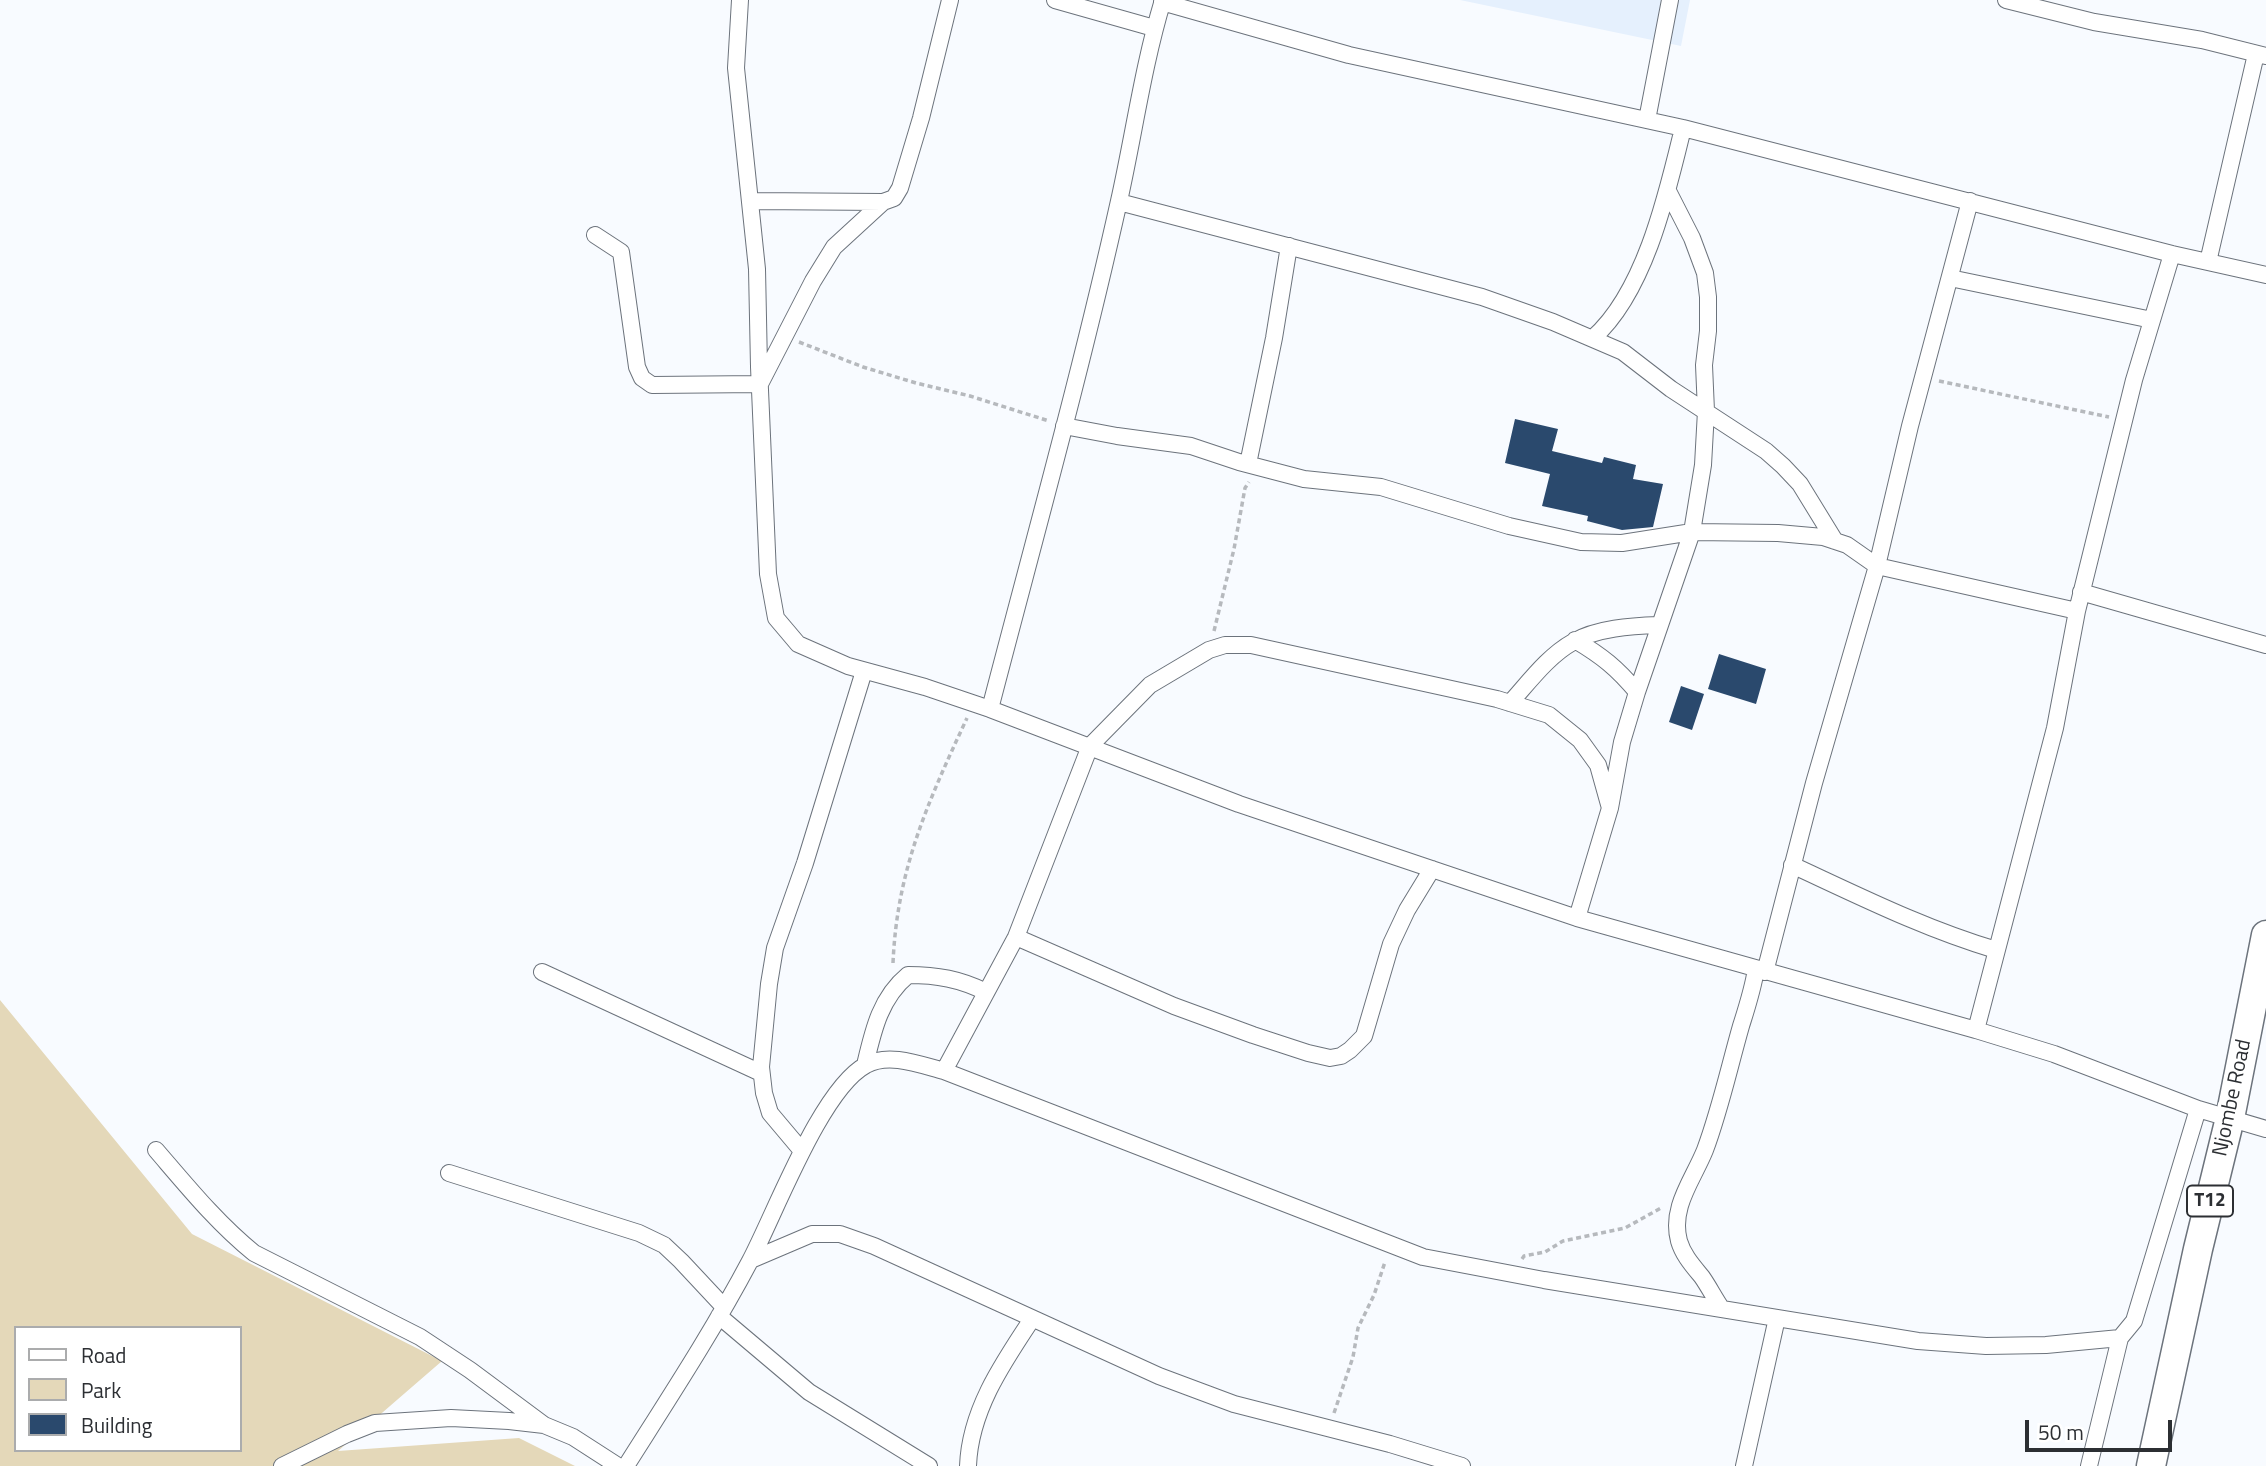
<!DOCTYPE html>
<style>
body{margin:0}
#map{position:relative;width:2266px;height:1466px;overflow:hidden;background:#f8fbff;font-family:"Titillium Web",sans-serif}
canvas{display:block}
.legend{position:absolute;left:14px;top:1326px;width:228px;height:126px;box-sizing:border-box;background:#fff;border:2px solid #abacad;margin:0;padding:9px 12px;list-style:none;font-size:21px;color:#2c2f33}
.legend li{display:flex;align-items:center;gap:14px;height:35px}
.legend b{width:35px;border:2px solid #abacad}
.scale{position:absolute;left:2025px;top:1420px;width:147px;height:32px;box-sizing:border-box;border:4px solid #2c2f33;border-top:0;padding-left:9px;font-size:21px;line-height:24px;white-space:nowrap;color:#2c2f33;-webkit-text-stroke:5px #fff;paint-order:stroke}
</style>
<div id="map">
<canvas width="2266" height="1466"></canvas>
<ul class="legend">
<li><b style="height:9px;background:#fff"></b>Road</li>
<li><b style="height:19px;background:#e4d8b9"></b>Park</li>
<li><b style="height:19px;background:#2a496d"></b>Building</li>
</ul>
<div class="scale">50 m</div>
</div>
<script>
const c = document.querySelector('canvas').getContext('2d');
c.lineJoin = 'round';
function fillPath(path, color) {
  c.fillStyle = color;
  c.fill(path, 'evenodd');
}
function stroke(path, color, width, dash) {
  c.strokeStyle = color;
  c.lineWidth = width;
  c.lineCap = dash ? 'butt' : 'round';
  c.setLineDash(dash || []);
  c.stroke(path);
}
function label(font, color, halo, rows, align = 'center') {
  c.font = font + ' "Titillium Web",sans-serif';
  c.lineWidth = 7;
  c.setLineDash([]);
  c.textBaseline = 'middle';
  c.strokeStyle = halo;
  c.fillStyle = color;
  for (const [text, x, y, turn = 0] of rows) {
    c.save();
    c.translate(x, y);
    c.rotate((+turn || 0) * Math.PI / 180);
    c.textAlign = isNaN(turn) ? turn : align;
    if (halo) c.strokeText(text, 0, 0);
    c.fillText(text, 0, 0);
    c.restore();
  }
}
fillPath(new Path2D(`
 M1460,0H1690L1681,46Z`), '#e5f0fd');
fillPath(new Path2D(`
 M0,1000L192,1234L442,1361L338,1451L519,1438L575,1466H0ZM16,1328H240V1450H16Z`), '#e4d8b9');
fillPath(new Path2D(`
 M1515,419L1558,429L1552,451L1602,463L1604,457L1636,465L1633,479L1663,484L1653,527L1622,530L1587,521L1588,516L1542,506L1550,474L1505,463Z
 M1719,654L1766,669L1756,704L1708,689Z
 M1681,686L1704,694L1692,730L1669,722Z`), '#2a496d');
const minor = new Path2D(`
 M740,0L736,68L757,269L759,367L768,574L776,618L798,644L848,666L925,687L990,709L1239,804L1577,918L1976,1030L2054,1054L2198,1109L2266,1129
 M1055,0L1154,28
 M2006,0L2094,22L2202,40L2266,56
 M1162,2L1349,55L1683,128L2172,254L2266,275
 M1647,120L1670,0
 M752,201L883,202L894,198L900,188L921,118L950,0
 M1119,202L1482,297L1553,322L1623,352L1671,389L1766,451L1783,466L1800,484L1835,541
 M595,235L621,252L637,367L642,378L652,385L760,384L813,281L834,247L883,202
 M2208,262L2256,54
 M1950,278L2152,320
 M1593,338C1645,292 1667,194 1683,128
 M1064,426L1117,436L1191,446L1239,462L1304,479L1381,487L1509,526L1581,542L1622,543L1692,532L1778,533L1823,537L1847,545L1877,566L2077,611
 M1248,464L1274,338L1289,246
 M2081,592L2266,645
 M1575,640C1602,656 1617,668 1637,692
 M1510,703C1529,682 1548,656 1573,642C1597,628 1631,626 1659,625
 M990,709C1034,540 1081,372 1119,201C1134,134 1143,66 1163,0
 M1792,865C1859,896 1925,929 1996,950
 M1577,918L1610,808L1622,742L1637,692L1692,532L1703,465L1706,411L1704,365L1708,331V297L1705,273L1692,238L1668,191
 M1016,937L1174,1006L1253,1035L1308,1053L1330,1058L1341,1056L1350,1050L1364,1036L1391,944L1407,910L1432,869
 M542,972L761,1073
 M1765,972L1814,783L1877,566L1910,426L1970,201
 M1976,1030L2055,728L2077,611L2134,380L2172,254
 M865,1065C873,1031 880,998 908,975C937,975 960,979 986,992
 M944,1071L1016,937L1090,746L1150,685L1209,650L1225,645H1251L1497,699L1549,715L1580,740L1598,765L1610,808
 M156,1150C187,1186 217,1223 254,1253L420,1337L470,1370L544,1425
 M802,1151L770,1113L764,1093L761,1067L769,984L775,948L805,863L864,671
 M449,1173L639,1233L664,1245L681,1261L724,1307
 M751,1260L812,1234H840L874,1246L1159,1376L1234,1404L1390,1444L1462,1466
 M1722,1309C1715,1299 1709,1287 1702,1277C1693,1266 1683,1255 1679,1241C1670,1207 1693,1180 1705,1150C1720,1110 1729,1068 1741,1026C1747,1007 1753,989 1756,969
 M719,1316L809,1392L929,1466
 M282,1466L347,1434L375,1423L451,1418L509,1421L544,1425L573,1437L618,1466
 M626,1466C669,1398 713,1331 750,1261C775,1214 821,1089 866,1065C889,1052 921,1065 944,1071L1423,1257L1544,1280L1918,1341L1986,1346L2046,1345L2120,1338L2134,1321L2198,1109
 M968,1466C970,1411 1002,1364 1032,1319
 M1744,1466L1777,1318
 M2089,1466L2120,1338`);
const trunk = new Path2D(`
 M2151,1466L2198,1249L2230,1118L2266,935`);
stroke(minor, '#6c737c', 18);
stroke(trunk, '#6c737c', 31);
stroke(new Path2D(`
 M799,342L863,367L916,383L970,396L1049,421
 M1939,381L2109,417
 M1214,631L1234,549L1245,488L1249,482
 M893,963C897,869 928,802 967,718
 M1522,1259L1524,1256L1545,1252L1563,1241L1625,1228L1661,1208
 M1334,1413L1353,1357L1358,1328L1374,1295L1385,1262`), '#b6b9bd', 3.5, [5, 3.5]);
stroke(minor, '#fff', 16);
stroke(trunk, '#fff', 28);
for (const [x, y, w] of [
 [2210,1201,46]
]) {
  const box = new Path2D();
  box.roundRect(x - w / 2, y - 15.5, w, 31, 5);
  c.fillStyle = '#fff';
  c.fill(box);
  stroke(box, '#2c2f33', 2);
}
label('bold 19px', '#2c2f33', null, [
 ["T12",2210,1201]
]);
label('21px', '#2c2f33', '#fff', [
 ["Njombe Road",2233,1098,-78]
]);
</script>
